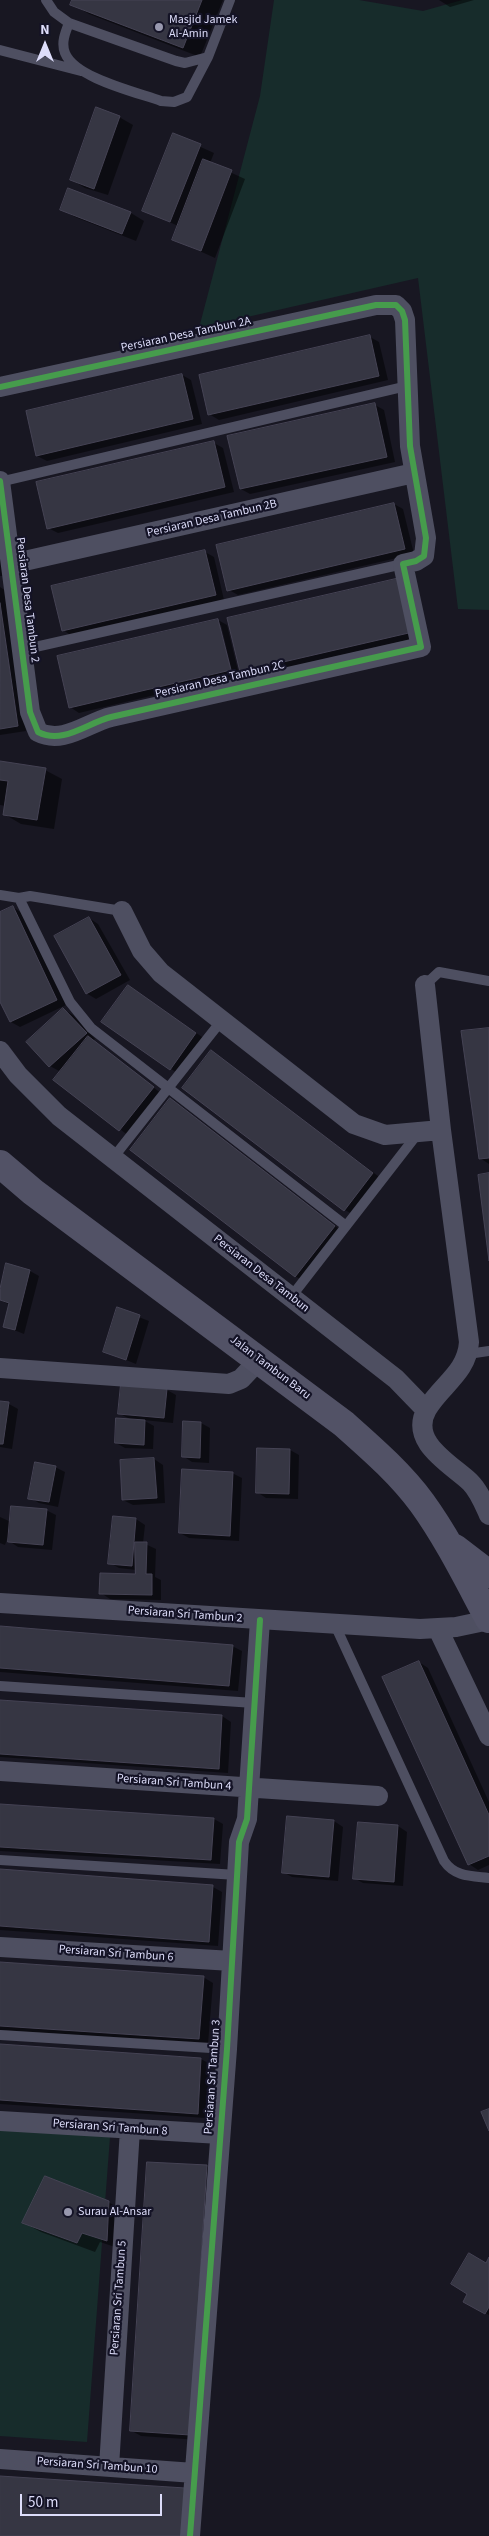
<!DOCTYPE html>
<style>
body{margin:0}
#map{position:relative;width:489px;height:2536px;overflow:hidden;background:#181722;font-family:"Source Sans 3",sans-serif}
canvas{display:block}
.north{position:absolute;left:20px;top:20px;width:50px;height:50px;-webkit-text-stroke:4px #141326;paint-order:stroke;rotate:0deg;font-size:14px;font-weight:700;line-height:20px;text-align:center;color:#ddddfa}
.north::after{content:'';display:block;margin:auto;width:18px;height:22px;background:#ddddfa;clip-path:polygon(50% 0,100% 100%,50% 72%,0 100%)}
.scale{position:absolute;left:20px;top:2494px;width:142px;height:22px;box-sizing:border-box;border:2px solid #ddddfa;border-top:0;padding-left:6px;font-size:15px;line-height:18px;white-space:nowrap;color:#ddddfa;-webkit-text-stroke:4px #141326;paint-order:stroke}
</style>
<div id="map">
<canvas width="489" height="2536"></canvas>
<div class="north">N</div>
<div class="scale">50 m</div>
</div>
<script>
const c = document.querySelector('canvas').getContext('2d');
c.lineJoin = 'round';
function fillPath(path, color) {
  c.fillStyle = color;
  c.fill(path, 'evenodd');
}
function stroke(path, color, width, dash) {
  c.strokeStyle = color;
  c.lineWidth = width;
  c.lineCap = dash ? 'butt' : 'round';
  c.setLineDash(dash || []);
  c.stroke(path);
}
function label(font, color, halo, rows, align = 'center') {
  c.font = font + ' "Source Sans 3",sans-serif';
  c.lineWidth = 4.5;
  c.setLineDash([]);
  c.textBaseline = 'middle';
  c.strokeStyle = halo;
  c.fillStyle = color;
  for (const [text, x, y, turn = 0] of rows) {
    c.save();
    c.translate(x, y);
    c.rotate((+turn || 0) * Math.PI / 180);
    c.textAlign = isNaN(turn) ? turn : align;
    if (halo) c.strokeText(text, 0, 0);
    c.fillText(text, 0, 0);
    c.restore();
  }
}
fillPath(new Path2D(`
 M274,0H359L423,11L462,0H489V610L458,609L418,278L199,328L260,96Z
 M0,2129L110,2137L87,2442L0,2436Z`), '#172c2b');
fillPath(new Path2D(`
 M74,0H223L200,57L89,14L72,4Z
 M439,0H474L450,7Z
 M119,117L133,125L108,195L85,188L72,180Z
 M174,135L214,153L210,163L245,179L215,258L173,239L178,226L144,210Z
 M69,189L131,213L144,221L136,241L75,217L61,209Z
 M370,337L379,342L388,380L219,420L209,414Z
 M182,375L191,380L202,424L47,461L37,456Z
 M375,405L384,410L395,462L250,494L241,489Z
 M214,443L223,448L234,492L58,533L48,528Z
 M394,504L403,509L414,554L238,595L229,590Z
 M0,545L4,576H0Z
 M205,552L214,557L224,600L72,636L63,630Z
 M400,580L421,637L250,676L241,671Z
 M0,587L6,591L26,731L0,735Z
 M218,620L227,625L239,675L79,713L70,707ZM219,625H221L233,676L231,677Z
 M0,762L45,770L62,779L54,829L21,824L4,814L6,806L0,805Z
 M13,907L22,913L66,1005L20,1027L11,1022L0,999V913Z
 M89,918L98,924L130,980L96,999L86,993Z
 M137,992L205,1039L180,1075L103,1022Z
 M64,1010L73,1015L95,1039L93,1041L162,1094L129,1136L55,1080L63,1067L59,1071L50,1066Z
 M489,1029V1164L480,1158Z
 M212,1052L382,1179L354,1215L345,1210Z
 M170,1100L343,1232L304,1281L295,1276Z
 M7,1265L30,1271L39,1276L24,1334L4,1326L10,1305L0,1300V1294Z
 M118,1309L149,1321L136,1364L104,1351Z
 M167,1390L176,1395L173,1423L143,1420L154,1426L153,1449L125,1448L116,1443L132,1420L120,1414Z
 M0,1402L9,1404L18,1409L12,1449L0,1447Z
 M201,1423L210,1428L209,1463L192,1462L183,1456Z
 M290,1450L299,1455L298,1499L266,1498L257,1492Z
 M154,1459L163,1465L165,1503L133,1505L123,1500Z
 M55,1467L65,1472L58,1507L39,1503L30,1498Z
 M232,1473L242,1478L239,1541L189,1538L180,1533Z
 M46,1510L56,1515L52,1550L18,1547L9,1541V1534L5,1545L0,1543V1517L11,1522Z
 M114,1517L136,1519L145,1525L143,1543L156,1549L155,1577L161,1580V1600L110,1599L101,1593L136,1575V1570L119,1568L110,1563Z
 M0,1627L232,1646L242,1651L238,1691L0,1672Z
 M419,1662L428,1668L489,1802V1865L478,1870L469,1864Z
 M0,1701L222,1716L231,1722L228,1773L0,1757Z
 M0,1806L214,1819L223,1824L220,1864L0,1851Z
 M334,1821L343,1827L338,1881L292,1877L283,1872Z
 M359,1823L398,1826L407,1832L403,1886L363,1883L354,1878Z
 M0,1870L213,1887L222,1892L218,1946L0,1930Z
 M0,1963L203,1977L213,1983L208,2044L0,2030Z
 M0,2045L201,2059L210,2064L206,2118L0,2104Z
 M149,2163L207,2167L216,2172L199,2440L141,2436L132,2431Z
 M108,2202L126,2212L124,2250L100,2242L95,2252L41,2232L24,2223Z
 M489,2260V2315L465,2301Z`), '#0007');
const building = new Path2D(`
 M72,0H202L183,48L70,5Z
 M96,107L120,116L94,189L70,180Z
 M173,133L201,144L170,222L142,211Z
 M203,159L232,170L201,251L172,240Z
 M68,188L131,212L122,234L60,210Z
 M370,335L379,376L208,415L199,375Z
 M182,374L193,419L36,456L26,411Z
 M375,403L387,457L240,489L227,436Z
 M214,441L225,487L47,529L36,482Z
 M394,503L405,549L227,591L216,545Z
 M205,550L216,595L62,631L51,586Z
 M400,578L413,632L240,672L227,618Z
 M0,603L18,726L0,729Z
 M218,619L231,670L69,708L57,656Z
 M0,761L46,768L37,820L3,815L8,781L0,780Z
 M13,906L57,1000L10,1022L0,1002V912Z
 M89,917L121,975L86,994L54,936Z
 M128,985L196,1033L170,1070L101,1022Z
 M63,1008L87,1033L49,1067L26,1042Z
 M489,1028V1158L479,1159L461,1031Z
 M88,1036L154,1087L119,1131L53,1080Z
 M211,1050L373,1173L344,1211L182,1088Z
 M170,1098L335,1226L295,1277L130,1150Z
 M489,1173V1261L478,1175Z
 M6,1263L30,1270L15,1330L3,1327L9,1303L0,1300V1289Z
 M117,1307L140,1315L126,1360L103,1352Z
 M121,1384L167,1389L164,1418L118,1414Z
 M0,1401L9,1402L3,1444H0Z
 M116,1418L145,1420L144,1445L115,1443Z
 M183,1421L201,1422L200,1458L182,1457Z
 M257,1448L290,1449L289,1494L256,1493Z
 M154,1458L157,1498L122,1500L120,1460Z
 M35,1462L56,1466L49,1502L28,1499Z
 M182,1469L233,1472L230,1536L179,1533Z
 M11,1506L47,1509L43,1545L8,1542Z
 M113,1516L136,1518L132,1566L108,1564Z
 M135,1542H147L146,1574H152V1595L99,1594L100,1573L135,1574Z
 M0,1626L233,1645L229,1686L0,1668Z
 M419,1661L489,1815V1856L468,1865L382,1677Z
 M0,1700L222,1715L219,1769L0,1754Z
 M0,1804L214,1818L211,1860L0,1847Z
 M287,1816L334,1820L329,1877L282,1873Z
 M358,1822L398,1825L394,1882L353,1879Z
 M0,1869L213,1885L209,1942L0,1926Z
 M0,1962L204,1976L199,2039L0,2026Z
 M0,2044L201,2058L198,2114L0,2100Z
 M489,2109V2131L481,2112Z
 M147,2162L207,2165L190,2435L130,2431Z
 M45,2176L109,2201L107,2241L82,2233L77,2243L22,2223Z
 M469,2253L486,2263L489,2257V2307L485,2314L463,2302L467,2294L451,2284Z
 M0,2476L185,2488L182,2536H0Z`);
fillPath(building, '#363643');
stroke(building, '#454354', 1);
stroke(new Path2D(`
 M46,0L54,12L69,23L176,61L185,63L208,57
 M69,23C65,33 61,43 65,53C75,78 136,92 161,101L174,102L187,97L208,57L230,0
 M0,50L81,71
 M0,482L407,386
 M22,650L403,564
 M0,895L19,898L30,896L122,911
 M19,898L70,1002L91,1028L346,1226
 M425,985L439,972L489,981
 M113,1158L222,1020
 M291,1297L419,1132
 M468,1354L489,1351
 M335,1625L444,1861C455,1877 471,1876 489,1878
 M0,1686L254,1703
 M0,1860L237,1875
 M0,2035L227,2049`), '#4e4f61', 10);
stroke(new Path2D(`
 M0,387L376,305H396L402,311L405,320L410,446L426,538L424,556L416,561L403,564L421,647L111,717C87,723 63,745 38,732L30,712L0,481
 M11,564L414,473
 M122,911L142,951L161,973L354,1124L385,1135L441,1130
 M425,985L441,1130L469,1342C467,1373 442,1384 427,1409C408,1442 451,1464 470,1482C479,1491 484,1504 489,1515
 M0,1051L18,1075L59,1116L396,1379L426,1410
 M0,1368L229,1384L241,1379L259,1360
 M0,1603L420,1629L456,1627L489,1620
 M438,1629L489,1736
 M0,1771L378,1796
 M0,1947L232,1961
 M0,2121L220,2134
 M0,2459L194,2473
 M109,2467L130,2129
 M190,2536L227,2049L239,1842L247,1819L260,1620`), '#4e4f61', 20);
stroke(new Path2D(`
 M0,1164L33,1192L344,1424C371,1448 400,1473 422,1503C448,1539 468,1580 489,1619
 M455,1548L489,1574`), '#525266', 28);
stroke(new Path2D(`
 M0,387L376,305H396L402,311L405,320L410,446L426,538L424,556L416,561L403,564L421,647L111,717C87,723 63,745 38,732L30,712L0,481
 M190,2536L227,2049L239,1842L247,1819L260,1620`), '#469c4c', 6);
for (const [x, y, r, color] of [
 [159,27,5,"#9898ae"],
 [68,2212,5,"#9898ae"]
]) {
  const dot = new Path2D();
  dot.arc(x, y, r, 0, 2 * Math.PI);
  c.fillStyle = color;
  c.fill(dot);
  stroke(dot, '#141326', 2);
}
label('12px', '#ddddfa', '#141326', [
 ["Masjid Jamek",169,20],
 ["Al-Amin",169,34],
 ["Surau Al-Ansar",78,2212]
], 'left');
label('12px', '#ddddfa', '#141326', [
 ["Persiaran Desa Tambun 2A",186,335,-12],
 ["Persiaran Desa Tambun 2B",212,519,-13],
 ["Persiaran Desa Tambun 2",27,600,83],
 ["Persiaran Desa Tambun 2C",220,680,-13],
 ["Persiaran Desa Tambun",261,1274,38],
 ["Jalan Tambun Baru",270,1368,37],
 ["Persiaran Sri Tambun 2",185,1615,4],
 ["Persiaran Sri Tambun 4",174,1783,4],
 ["Persiaran Sri Tambun 6",116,1954,4],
 ["Persiaran Sri Tambun 3",213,2077,-86],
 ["Persiaran Sri Tambun 8",110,2128,4],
 ["Persiaran Sri Tambun 5",119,2298,-86],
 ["Persiaran Sri Tambun 10",97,2466,4]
]);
</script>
